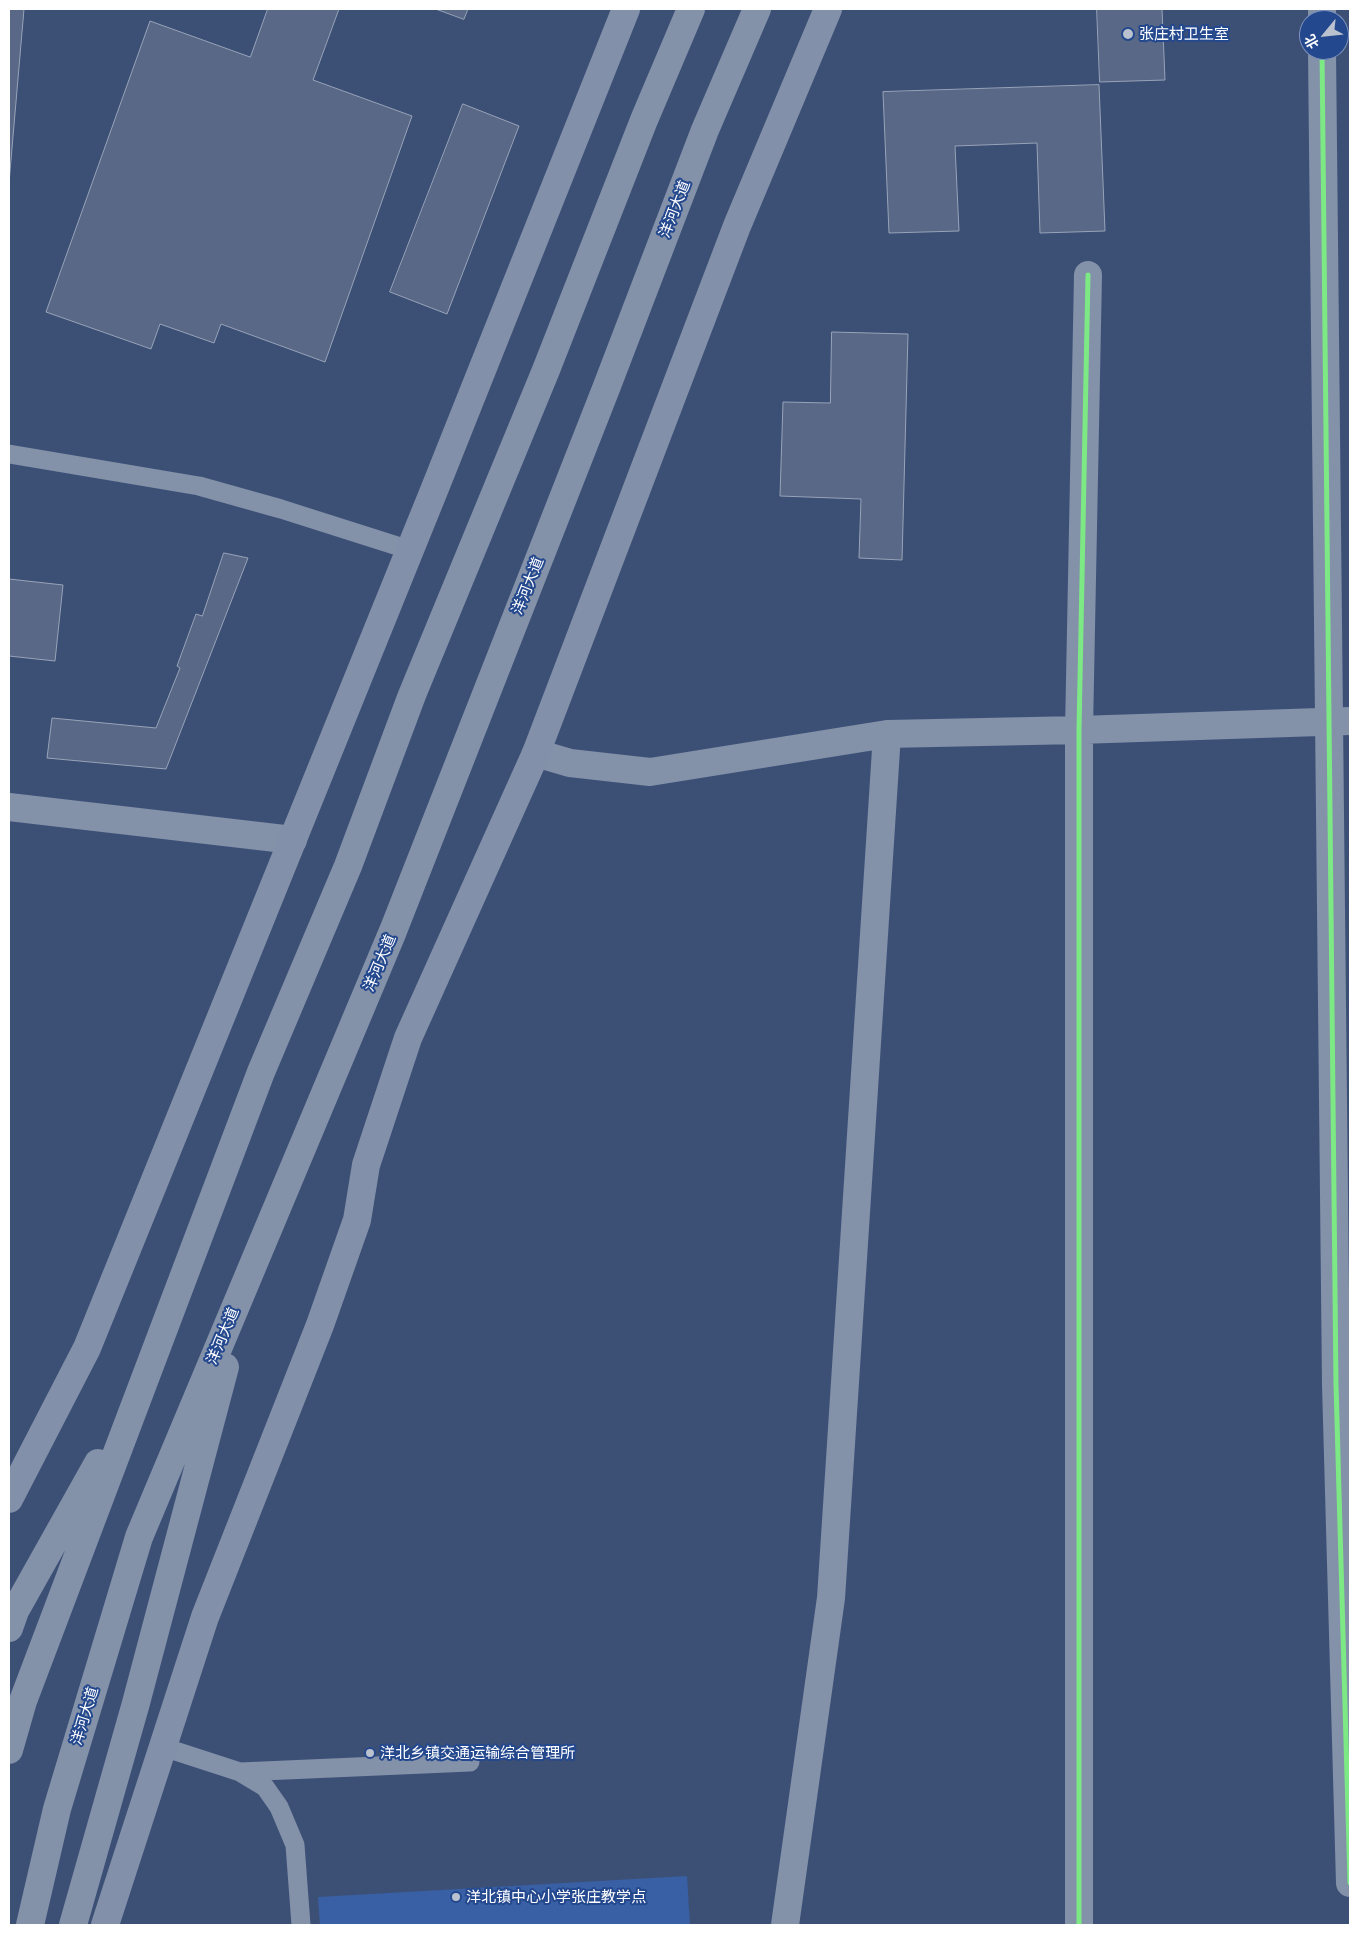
<!DOCTYPE html>
<meta charset="utf-8">
<style>
body{margin:0}
#map{position:relative;width:1359px;height:1934px;overflow:hidden;background:#3c5076;font-family:"Public Sans","Noto Sans SC",sans-serif}
canvas{display:block}
.frame{position:absolute;inset:0;border:10px solid #fff;pointer-events:none}
.north{position:absolute;left:1299px;top:10px;width:50px;height:50px;box-sizing:border-box;background:#24488e;border:1px solid #7c91bb;border-radius:50%;rotate:242deg;font-size:14px;font-weight:700;line-height:20px;text-align:center;color:#fff}
.north::after{content:'';display:block;margin:auto;width:18px;height:22px;background:#bbc2cf;clip-path:polygon(50% 0,100% 100%,50% 72%,0 100%)}
</style>
<div id="map">
<canvas width="1359" height="1934"></canvas>
<div class="frame"></div>
<div class="north">北</div>
</div>
<script>
const c = document.querySelector('canvas').getContext('2d');
c.lineJoin = 'round';
function fillPath(path, color) {
  c.fillStyle = color;
  c.fill(path, 'evenodd');
}
function stroke(path, color, width, dash) {
  c.strokeStyle = color;
  c.lineWidth = width;
  c.lineCap = dash ? 'butt' : 'round';
  c.setLineDash(dash || []);
  c.stroke(path);
}
function label(font, color, halo, rows, align = 'center') {
  c.font = font + ' "Public Sans","Noto Sans SC",sans-serif';
  c.lineWidth = 4;
  c.setLineDash([]);
  c.textBaseline = 'middle';
  c.strokeStyle = halo;
  c.fillStyle = color;
  for (const [text, x, y, turn = 0] of rows) {
    c.save();
    c.translate(x, y);
    c.rotate((+turn || 0) * Math.PI / 180);
    c.textAlign = isNaN(turn) ? turn : align;
    if (halo) c.strokeText(text, 0, 0);
    c.fillText(text, 0, 0);
    c.restore();
  }
}
fillPath(new Path2D(`
 M687,1876L690,1925H320L318,1897Z`), '#395fa4');
const building = new Path2D(`
 M9,9H24L9,183Z
 M268,9H339L313,80L412,116L325,362L221,324L214,343L160,324L151,349L46,312L150,21L250,57Z
 M436,9H468L464,19Z
 M1097,9H1162L1165,80L1100,82Z
 M1099,85L1105,231L1040,233L1037,143L955,146L959,231L889,233L883,92Z
 M463,104L519,126L447,314L390,292Z
 M832,332L908,334L902,560L859,558L861,499L780,496L783,402L830,403Z
 M224,553L248,558L166,769L47,758L52,718L156,728L180,668L177,666L196,614L202,616Z
 M9,579L63,585L55,661L9,656Z`);
fillPath(building, '#586886');
stroke(building, '#98a3b8', 1);
stroke(new Path2D(`
 M9,454L199,486L281,509L410,550
 M163,1747L240,1772L265,1787L279,1807L295,1845L301,1925
 M240,1772L470,1762`), '#8391a9', 19);
stroke(new Path2D(`
 M1322,9V20
 M1322,50L1336,1385L1350,1883
 M536,753L570,763L650,772L887,734L1079,730L1350,721
 M9,807L293,840
 M785,1925L831,1598L887,734
 M1079,1925V730L1088,275`), '#8391a9', 28);
stroke(new Path2D(`
 M9,1499L87,1348L435,488L626,9
 M105,1925L205,1617L320,1325L357,1220L366,1165L408,1038L536,753L737,226L828,9`), '#8390a9', 28);
stroke(new Path2D(`
 M9,1628L15,1611L98,1463
 M9,1750L23,1701L261,1072L348,866L412,695L546,370L644,120L691,9
 M30,1925L57,1809L139,1537L393,931L607,386L705,130L757,9
 M73,1925L136,1703L225,1367`), '#8391a9', 28);
stroke(new Path2D(`
 M1322,50L1336,1385L1350,1883
 M1079,1925V730L1088,275`), '#7ce984', 5);
for (const [x, y, r, color] of [
 [1128,34,6,"#bbc2cf"],
 [370,1753,5,"#bbc2cf"],
 [456,1897,5,"#bbc2cf"]
]) {
  const dot = new Path2D();
  dot.arc(x, y, r, 0, 2 * Math.PI);
  c.fillStyle = color;
  c.fill(dot);
  stroke(dot, '#24488e', 2);
}
label('15px', '#fff', '#24488e', [
 ["张庄村卫生室",1139,34],
 ["洋北乡镇交通运输综合管理所",380,1753],
 ["洋北镇中心小学张庄教学点",466,1897]
], 'left');
label('15px', '#fff', '#24488e', [
 ["洋河大道",675,209,-69],
 ["洋河大道",528,586,-68],
 ["洋河大道",380,963,-67],
 ["洋河大道",223,1336,-67],
 ["洋河大道",85,1716,-73]
]);
</script>
